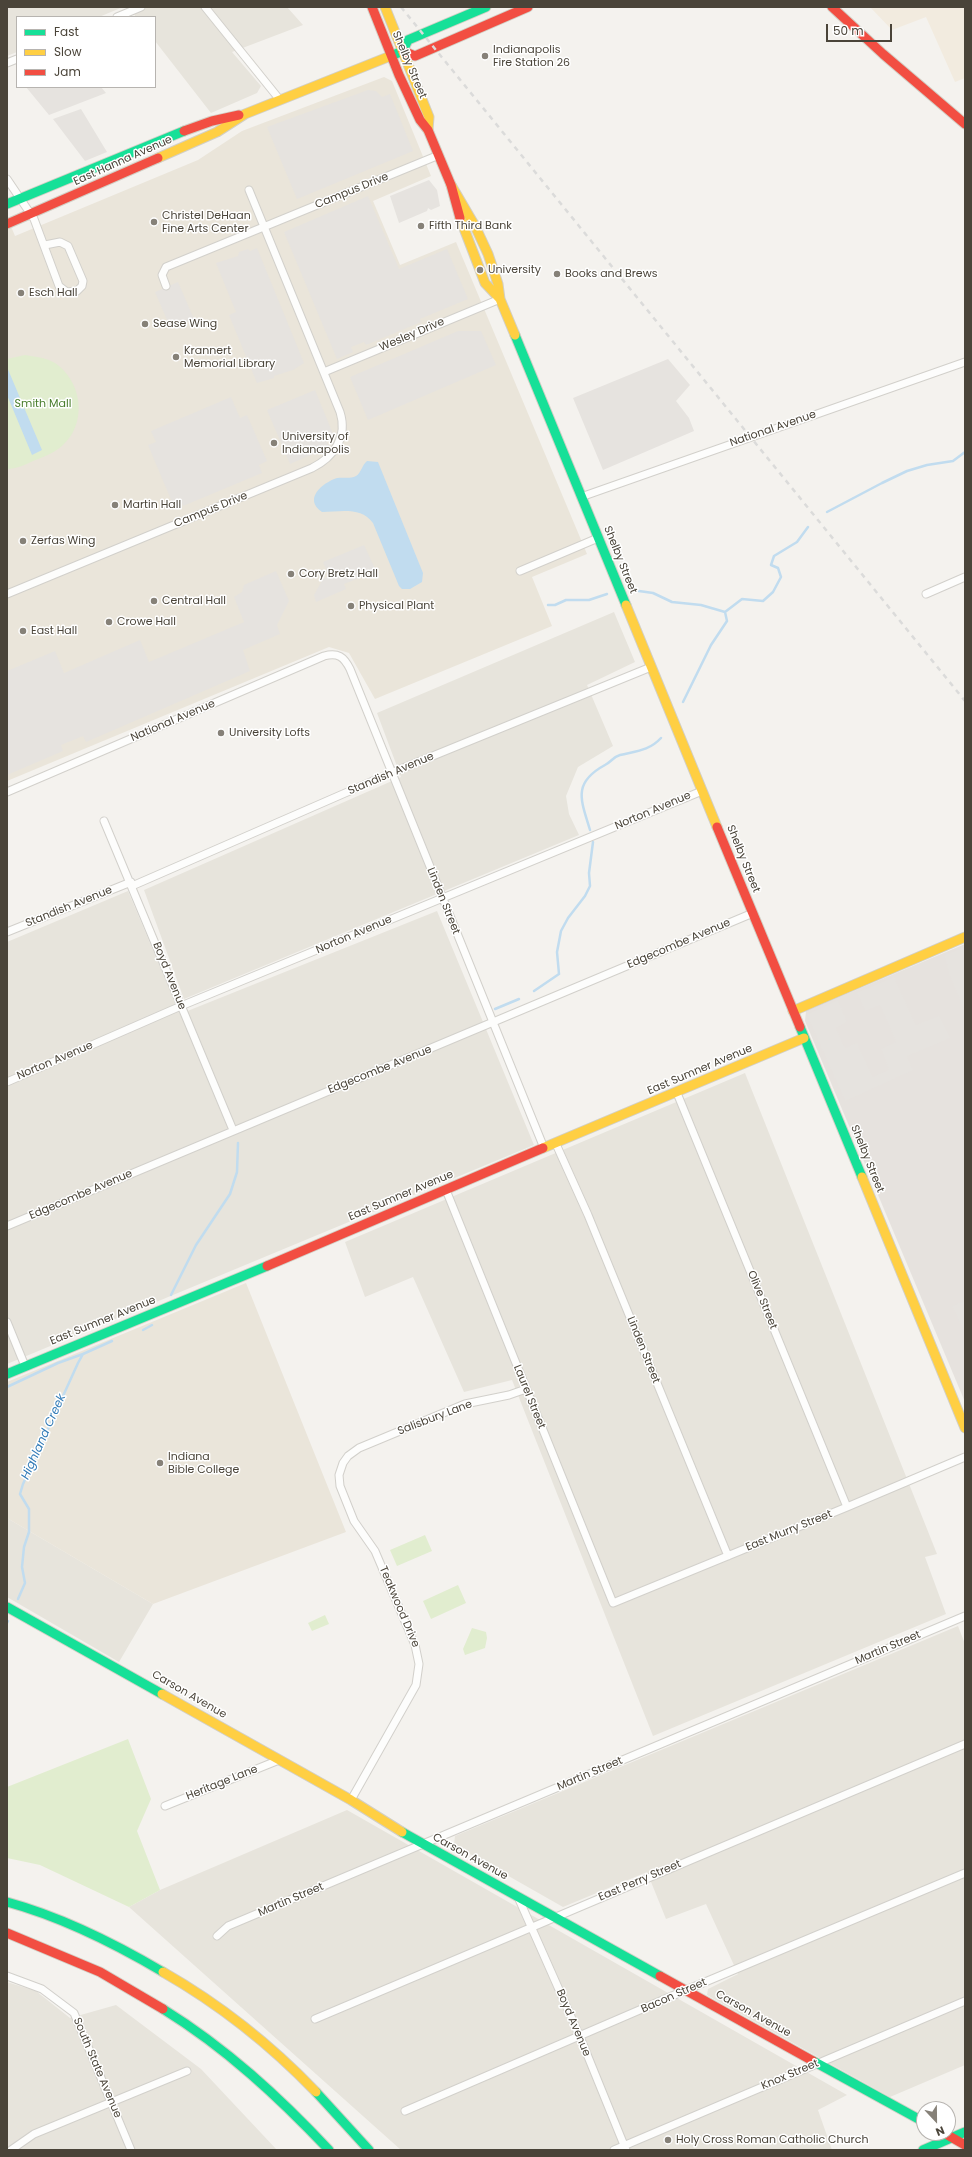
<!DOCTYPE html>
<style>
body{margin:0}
#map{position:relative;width:972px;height:2157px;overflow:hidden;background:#f4f2ee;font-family:Poppins,sans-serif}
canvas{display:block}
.frame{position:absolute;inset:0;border:8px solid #4a4439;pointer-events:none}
.legend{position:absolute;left:16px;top:16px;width:140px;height:72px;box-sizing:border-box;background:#fff;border:1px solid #b7b4b0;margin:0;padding:5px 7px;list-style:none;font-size:12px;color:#4a4439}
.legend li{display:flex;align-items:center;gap:8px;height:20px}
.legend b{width:20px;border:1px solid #b7b4b0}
.north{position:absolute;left:916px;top:2101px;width:40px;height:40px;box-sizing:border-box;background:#fff;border:1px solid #b7b4b0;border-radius:50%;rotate:158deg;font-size:11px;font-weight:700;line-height:16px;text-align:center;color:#4a4439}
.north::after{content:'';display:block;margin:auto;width:14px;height:18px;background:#868178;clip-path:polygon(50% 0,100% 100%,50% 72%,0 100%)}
.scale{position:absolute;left:826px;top:24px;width:66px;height:18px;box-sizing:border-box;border:2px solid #4a4439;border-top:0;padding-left:5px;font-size:12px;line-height:14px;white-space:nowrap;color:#4a4439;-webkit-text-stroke:3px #fff;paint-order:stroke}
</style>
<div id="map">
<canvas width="972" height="2157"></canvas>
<div class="frame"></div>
<ul class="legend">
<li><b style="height:5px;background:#16e098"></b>Fast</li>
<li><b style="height:5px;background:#ffcf43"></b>Slow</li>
<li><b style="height:5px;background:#f24e42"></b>Jam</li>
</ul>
<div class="north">N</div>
<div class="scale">50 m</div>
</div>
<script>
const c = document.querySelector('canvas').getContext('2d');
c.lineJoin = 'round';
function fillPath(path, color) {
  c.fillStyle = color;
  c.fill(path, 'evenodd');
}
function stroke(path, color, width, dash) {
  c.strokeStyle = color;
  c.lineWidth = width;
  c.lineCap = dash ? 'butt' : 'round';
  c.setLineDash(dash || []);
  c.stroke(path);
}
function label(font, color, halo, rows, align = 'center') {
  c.font = font + ' Poppins,sans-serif';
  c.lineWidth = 3;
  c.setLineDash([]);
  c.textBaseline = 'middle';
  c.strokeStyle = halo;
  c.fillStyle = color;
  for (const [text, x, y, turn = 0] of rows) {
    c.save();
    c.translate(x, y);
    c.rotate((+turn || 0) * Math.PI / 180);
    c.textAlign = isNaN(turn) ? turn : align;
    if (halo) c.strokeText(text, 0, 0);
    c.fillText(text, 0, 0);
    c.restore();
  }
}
fillPath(new Path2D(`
 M7,7H123L99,17H17V52L7,56Z
 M129,7H287L303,25L232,52L261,86L257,93L211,113L155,41V17H136Z
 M614,612L635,662L587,685L613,746L578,767L566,796L569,814L579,835L184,999L144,890L401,777L377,713Z
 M128,891L180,1014L437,911L534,1145L7,1364V942Z
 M745,1073L937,1554L925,1557L946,1614L653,1736L512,1380L464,1392L413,1277L365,1297L345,1242Z
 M7,1518L153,1604L119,1662L7,1597Z
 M958,1626L965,1644V2065L890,2097L707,1995L708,1989L738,1974L706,1904L666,1919L647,1872L563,1907L454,1845L455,1836Z
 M347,1810L847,2095L818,2110L832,2150H401L129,1907L160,1890Z
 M7,1982L36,1991L70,2018L116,2005L201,2069L277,2150H7Z`), '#e7e4dc');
fillPath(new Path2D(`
 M870,7H965V78L955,82L926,17L892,30Z`), '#f2ebdf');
fillPath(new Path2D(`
 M965,944V1402L805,1021L806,1011Z`), '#e6e2de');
fillPath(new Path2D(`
 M384,77L392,81L431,176L373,201L400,265L456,242L587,554L532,577L552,626L375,699L349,653L329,647L7,781V217L15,236L198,160L242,131Z
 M246,1283L346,1532L153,1604L7,1518V1382Z`), '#eae5da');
fillPath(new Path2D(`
 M25,355C37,357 50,358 59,366C83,386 86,424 63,445C55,453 43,457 33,461C25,465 16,469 7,469V359Z
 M425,1535L432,1551L397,1566L390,1550Z
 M458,1585L466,1603L431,1619L423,1601Z
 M325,1615L329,1624L312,1631L308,1623Z
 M472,1628L486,1632L487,1638L485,1648L465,1655L463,1649Z
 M128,1739L151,1799L137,1831L160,1890L129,1907L40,1865L7,1858V1787Z`), '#e1edcf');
fillPath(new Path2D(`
 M26,87H101L106,93L49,115Z
 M368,90L376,91L382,97L390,94L413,151L297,199L267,127Z
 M81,109L107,152L85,161L53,119Z
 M429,180L437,190L440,206L431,210L428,208L427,211L399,223L390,196Z
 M368,196L399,269L447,249L468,299L420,319L421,322L366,345L364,342L351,347L353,352L337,359L284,232Z
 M257,248L304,363L293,370L274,376V378L257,383L229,315L236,312L216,263L238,256L239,252L248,249L250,251Z
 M178,282L194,319L171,329L155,292Z
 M458,331H481L496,365L368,420L350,377Z
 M668,359L690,385L676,401L689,418L694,431L603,470L573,398Z
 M315,390L333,434L325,438L329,447L290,464L267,410Z
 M231,397L240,418L247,415L267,461L259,465L262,473L183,506L180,499L172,502L148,445L156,442L151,431Z
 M364,545L376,571L344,584L346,589L316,602L314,595L323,579L329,576L323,562Z
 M276,571L289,601L277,625L280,634L243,650L250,671L86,742L83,736L61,745L63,751L7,775V671L55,651L64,673L140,640L149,662L244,622L234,597L242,592L244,585Z
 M965,947V1012L949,974L945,955Z
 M894,977L916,1025L939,1016L950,1038L907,1056L913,1070L845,1101L809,1020L808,1014L838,1000L847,1022L836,1028L845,1048L857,1043L873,1077L889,1070L881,1049L896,1042L880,1005L865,1011L857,993Z
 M965,1301V1334L952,1306Z`), '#e6e3df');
fillPath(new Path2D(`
 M7,367L42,450L32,455L7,395Z
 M367,461L378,462L423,573L422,582L410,589H402L399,586L373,523C361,506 339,512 322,512C303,499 322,483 337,478C344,477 350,479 356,476C361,473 362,465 367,461Z`), '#c1dcef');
stroke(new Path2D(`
 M827,512L882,483L907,471L927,465L953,461L965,452
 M632,590L653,593L672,602L701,605L725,612
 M548,605H555L566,600H589L607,594
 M725,612L742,599L763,601L773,592L781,577L778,568L771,565L774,556L797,542L808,527
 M683,702L711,645L727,621L725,612
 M590,830C581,800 572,783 605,765C611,762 613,757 620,755C636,751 649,751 661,738
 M534,991L559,974L557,952L561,931L568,918L585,896L590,886L589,873L593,842
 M495,1009L519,999
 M171,1295L196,1245L230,1194L237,1172L238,1143
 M143,1330L152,1325
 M7,1387L58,1363L83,1354
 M18,1599L25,1583L22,1567L24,1547L29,1532V1509L20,1494L23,1484L78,1363L83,1354L112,1341
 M7,1623L8,1621`), '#c1dcef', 2.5);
const street = new Path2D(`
 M205,7L280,100
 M117,17L141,7
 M7,63L17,59
 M7,179L34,219L59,286L67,292L77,291L82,286L83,281L68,246L60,242L45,245
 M166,286L162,275L166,267L439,155
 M324,372L500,299
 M581,497L965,362
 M520,571L598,538
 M7,594L312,468C334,457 348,437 340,412L249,190
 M926,594L965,577
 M7,792L324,656C338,652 344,657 350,669L544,1148
 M104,821L233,1130
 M132,886L391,773L651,667
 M7,932L131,882
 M7,1082L181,1006L702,791
 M677,1093L847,1507
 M556,1144L588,1215L728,1556
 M446,1190L613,1603L847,1507L965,1457
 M7,1226L753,913
 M7,1322L25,1366
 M351,1800L416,1685L419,1664L415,1645L375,1551L354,1521L340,1486L339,1475L343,1463L348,1456L359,1448L465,1404L509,1395L526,1389
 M165,1806L279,1760
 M518,1897L580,2037L626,2150
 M217,1936L228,1926L965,1616
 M7,1976L42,1989L74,2013L131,2150
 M315,2019L965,1744
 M405,2111L686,1990L965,1873
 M11,2150L34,2134L187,2071
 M614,2150L965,2001`);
const fast = new Path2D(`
 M388,57L403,51L408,40L486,7
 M7,204L184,131
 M515,335L626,605
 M800,1027L862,1177
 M7,1374L267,1266
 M7,1607L162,1694
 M402,1832L660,1976
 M7,1902C62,1917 114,1943 163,1972
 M163,2009C226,2048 279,2097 329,2150
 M813,2061L924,2122
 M316,2092L369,2150
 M923,2150L965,2132`);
const slow = new Path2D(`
 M385,7L429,117L428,130
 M158,158L217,132L245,114L388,57
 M451,185L475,226L488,254L498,284L500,299L515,335
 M460,218L485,283L500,299
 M626,605L717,827
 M793,1011L965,937
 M543,1148L804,1038
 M862,1177L965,1428
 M162,1694L351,1800L402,1832
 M163,1972C219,2004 271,2045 316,2092`);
const jam = new Path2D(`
 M372,7L399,75L420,120L428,130L451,185L460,218
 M832,7L883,54L965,124
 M403,51L415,56L528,7
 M184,131L212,121L239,115
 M7,224L158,158
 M717,827L800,1027
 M267,1266L543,1148
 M7,1933L100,1972L163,2009
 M660,1976L813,2061
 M944,2133L965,2145`);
stroke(street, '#d2d0cb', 9);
stroke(fast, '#d2cfc5', 11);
stroke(slow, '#d2cfc5', 11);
stroke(jam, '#d2cfc5', 11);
stroke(street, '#fdfdfc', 7);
stroke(fast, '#16e098', 9);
stroke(slow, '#ffcf43', 9);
stroke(jam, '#f24e42', 9);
stroke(new Path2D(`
 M401,7L965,701`), '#dbdbda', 2.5, [5, 5]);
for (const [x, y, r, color] of [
 [485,56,4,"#868178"],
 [154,222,4,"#868178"],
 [421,226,4,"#868178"],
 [480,270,4,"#868178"],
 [557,274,4,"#868178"],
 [21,293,4,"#868178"],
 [145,324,4,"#868178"],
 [176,357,4,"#868178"],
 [274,443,4,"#868178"],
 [115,505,4,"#868178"],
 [23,541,4,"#868178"],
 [291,574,4,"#868178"],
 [154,601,4,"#868178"],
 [351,606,4,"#868178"],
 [109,622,4,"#868178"],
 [23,631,4,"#868178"],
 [221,733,4,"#868178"],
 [160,1463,4,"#868178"],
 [668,2140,4,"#868178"]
]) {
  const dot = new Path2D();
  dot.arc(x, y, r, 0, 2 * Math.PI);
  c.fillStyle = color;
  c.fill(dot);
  stroke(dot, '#fff', 1.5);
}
label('11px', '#4a4439', '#fff', [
 ["Indianapolis",493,50],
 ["Fire Station 26",493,63],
 ["Christel DeHaan",162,216],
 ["Fine Arts Center",162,229],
 ["Fifth Third Bank",429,226],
 ["University",488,270],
 ["Books and Brews",565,274],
 ["Esch Hall",29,293],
 ["Sease Wing",153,324],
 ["Krannert",184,351],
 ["Memorial Library",184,364],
 ["University of",282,437],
 ["Indianapolis",282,450],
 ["Martin Hall",123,505],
 ["Zerfas Wing",31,541],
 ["Cory Bretz Hall",299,574],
 ["Central Hall",162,601],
 ["Physical Plant",359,606],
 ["Crowe Hall",117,622],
 ["East Hall",31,631],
 ["University Lofts",229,733],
 ["Indiana",168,1457],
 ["Bible College",168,1470],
 ["Holy Cross Roman Catholic Church",676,2140]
], 'left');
label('11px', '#4a4439', '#fff', [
 ["Shelby Street",409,65,67],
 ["East Hanna Avenue",123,161,-24],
 ["Campus Drive",352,191,-22],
 ["Wesley Drive",412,335,-23],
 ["National Avenue",773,429,-19],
 ["Campus Drive",211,510,-22],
 ["Shelby Street",620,560,68],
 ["National Avenue",173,721,-23],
 ["Standish Avenue",391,774,-23],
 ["Norton Avenue",653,811,-23],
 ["Shelby Street",743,859,68],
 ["Linden Street",443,901,68],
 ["Standish Avenue",69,907,-22],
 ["Norton Avenue",354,935,-23],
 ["Edgecombe Avenue",679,944,-23],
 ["Boyd Avenue",169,976,68],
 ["Norton Avenue",55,1061,-23],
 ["Edgecombe Avenue",380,1070,-22],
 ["East Sumner Avenue",700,1070,-23],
 ["Shelby Street",867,1159,68],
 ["Edgecombe Avenue",81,1195,-23],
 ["East Sumner Avenue",401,1196,-23],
 ["Olive Street",762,1300,68],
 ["East Sumner Avenue",103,1321,-22],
 ["Linden Street",643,1350,68],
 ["Laurel Street",529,1397,68],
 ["Salisbury Lane",435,1418,-21],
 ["East Murry Street",789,1531,-22],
 ["Teakwood Drive",399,1607,67],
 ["Martin Street",888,1648,-23],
 ["Carson Avenue",189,1695,30],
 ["Martin Street",590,1774,-23],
 ["Heritage Lane",222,1783,-22],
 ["Carson Avenue",470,1857,29],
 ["East Perry Street",640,1881,-23],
 ["Martin Street",291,1900,-23],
 ["Bacon Street",674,1996,-24],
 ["Carson Avenue",753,2014,29],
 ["Boyd Avenue",573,2023,67],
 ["South State Avenue",97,2068,67],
 ["Knox Street",790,2075,-23]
]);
label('11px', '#487d2c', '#fff', [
 ["Smith Mall",43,404]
]);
label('italic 12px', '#327bb7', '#fff', [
 ["Highland Creek",44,1437,-66]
]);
</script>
